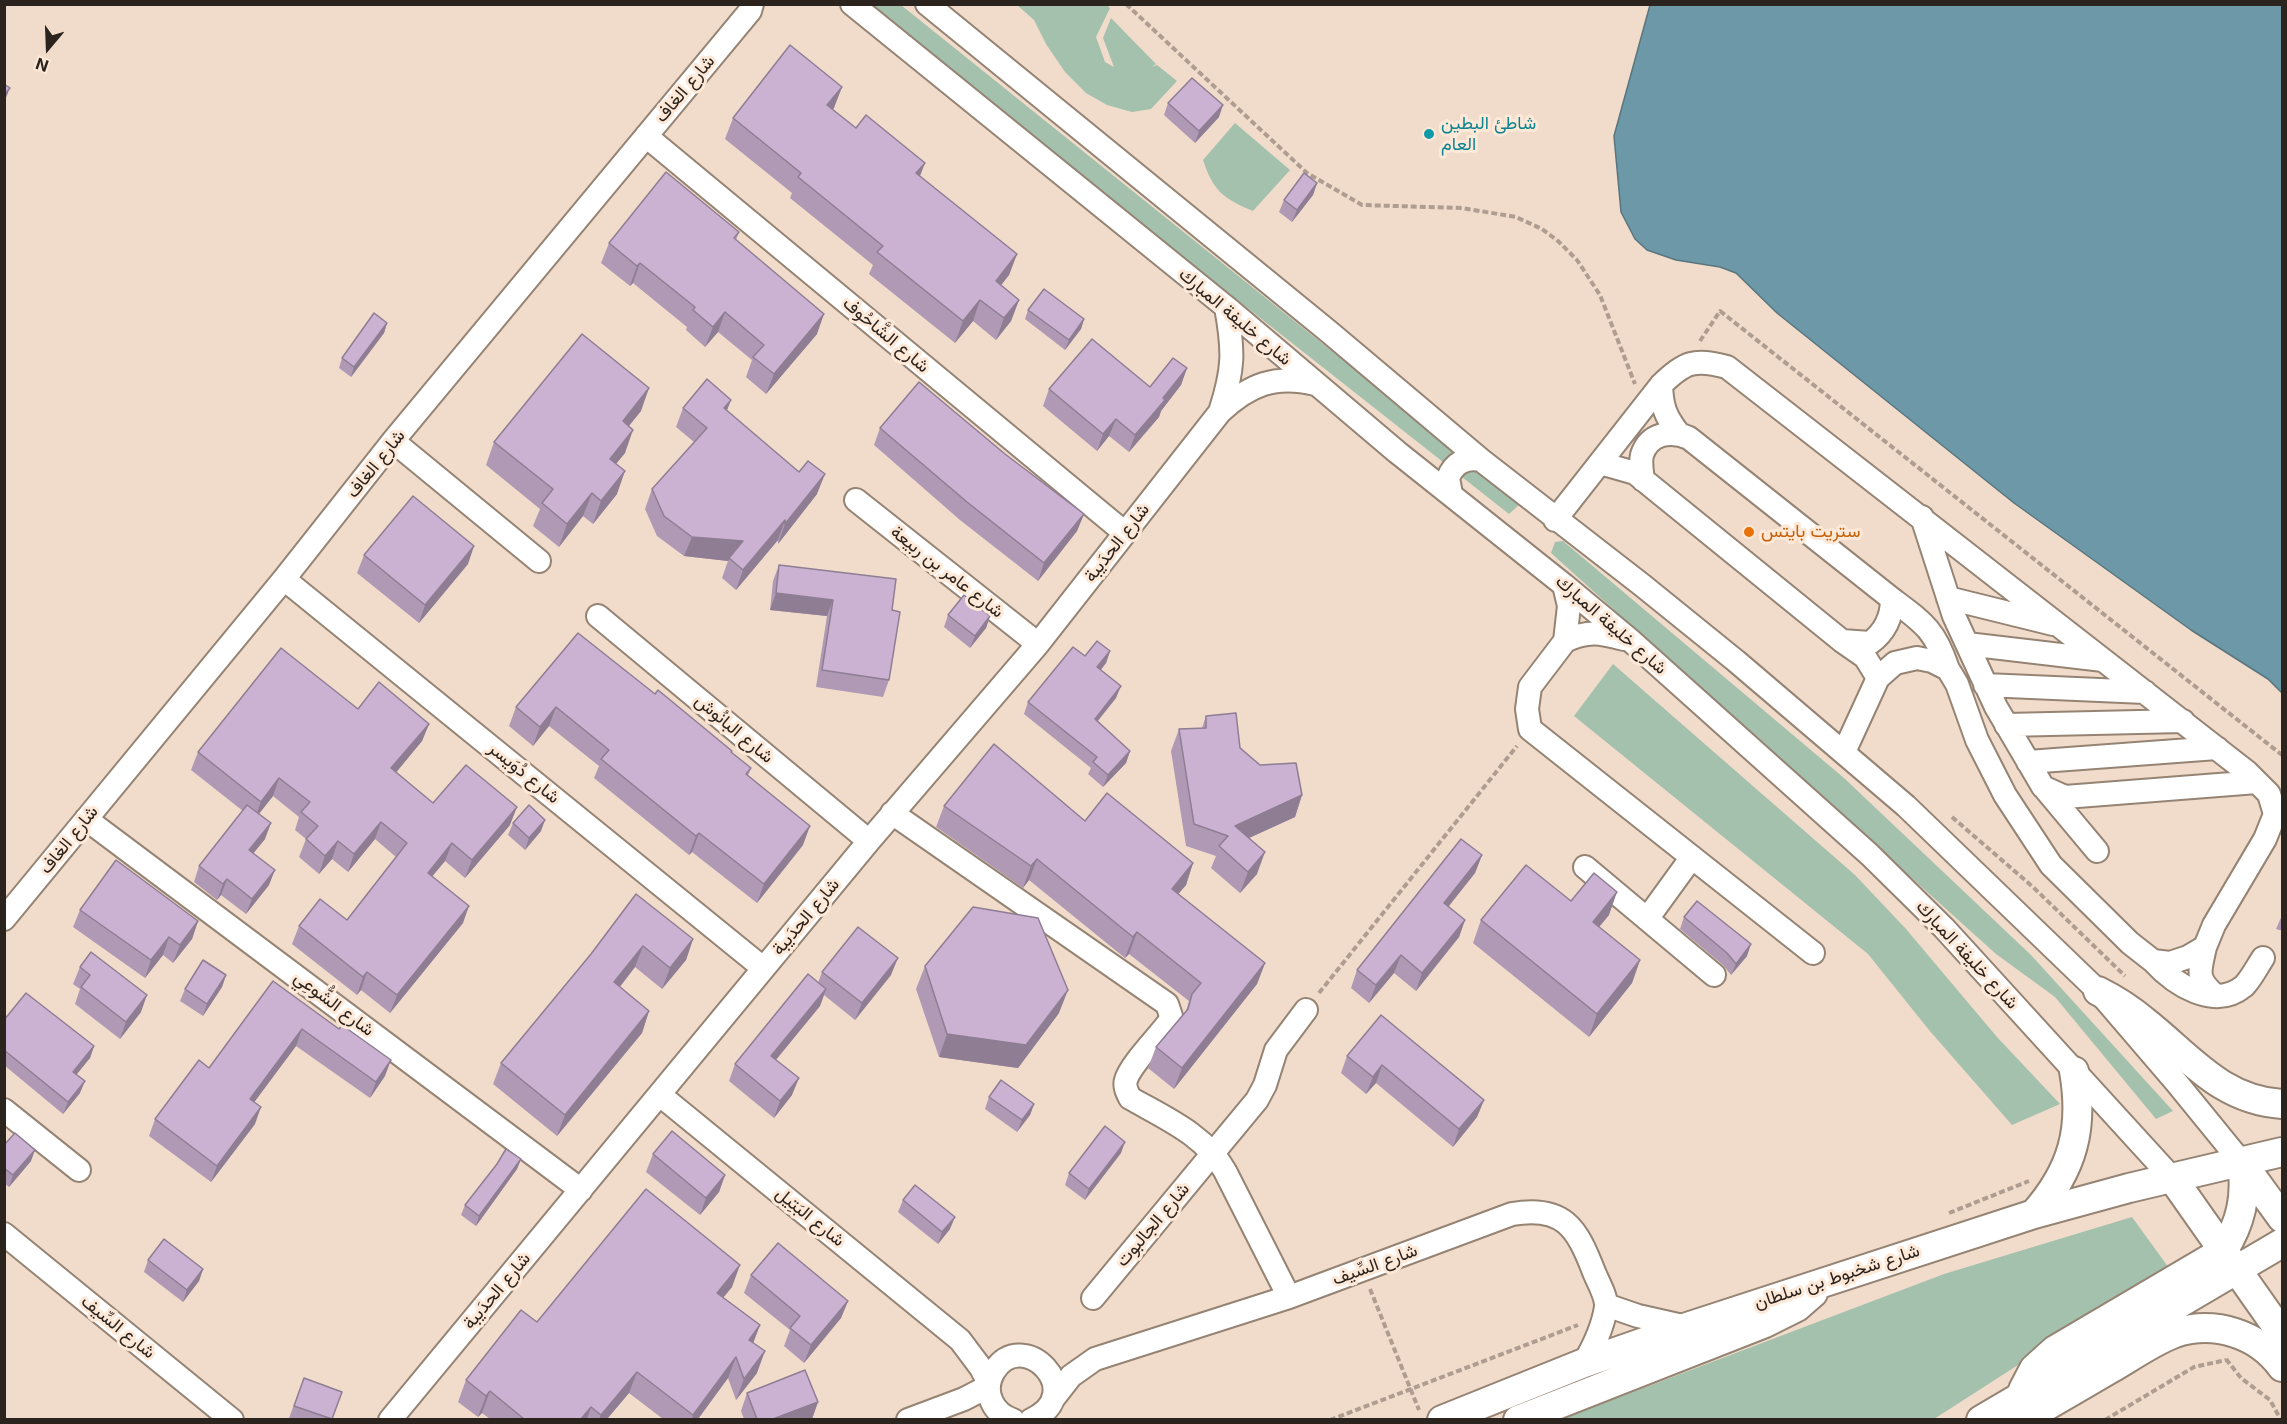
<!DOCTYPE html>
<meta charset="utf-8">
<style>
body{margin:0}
#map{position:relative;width:2287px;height:1424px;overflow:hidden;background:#f1dccb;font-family:Inter,sans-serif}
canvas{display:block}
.frame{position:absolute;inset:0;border:6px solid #2b231d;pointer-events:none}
.north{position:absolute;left:18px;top:18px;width:60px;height:60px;-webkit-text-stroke:4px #fee9d8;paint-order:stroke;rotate:199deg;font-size:16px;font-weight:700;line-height:24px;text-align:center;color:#2b231d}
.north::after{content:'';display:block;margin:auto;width:21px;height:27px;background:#2b231d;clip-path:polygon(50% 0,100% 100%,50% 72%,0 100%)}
</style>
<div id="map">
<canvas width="2287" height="1424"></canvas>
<div class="frame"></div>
<div class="north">N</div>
</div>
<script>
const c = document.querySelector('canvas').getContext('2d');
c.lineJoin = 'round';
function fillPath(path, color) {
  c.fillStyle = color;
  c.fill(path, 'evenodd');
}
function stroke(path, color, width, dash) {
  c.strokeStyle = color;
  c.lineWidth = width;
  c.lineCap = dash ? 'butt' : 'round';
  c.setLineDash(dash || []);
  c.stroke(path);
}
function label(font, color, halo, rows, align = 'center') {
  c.font = font + ' Inter,Vazirmatn,sans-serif';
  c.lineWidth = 6;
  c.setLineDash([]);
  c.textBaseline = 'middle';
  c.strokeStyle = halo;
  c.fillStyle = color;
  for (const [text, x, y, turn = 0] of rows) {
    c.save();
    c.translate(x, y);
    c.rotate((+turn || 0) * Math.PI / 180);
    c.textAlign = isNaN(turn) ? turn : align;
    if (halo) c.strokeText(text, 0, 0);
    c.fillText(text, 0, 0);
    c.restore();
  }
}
fillPath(new Path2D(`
 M863,5H901L1521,503L1509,514Z
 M1017,5H1107L1110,8L1096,37L1105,62L1114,67L1103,38L1111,18L1156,64L1152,67L1157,65L1177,81L1151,109L1132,112L1107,105L1086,93L1065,72L1046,44L1034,20Z
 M1235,123L1290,170L1253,211C1224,199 1213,191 1203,160Z
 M1563,541L1844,778L2031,955L2173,1111L2156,1119L2055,997L1996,954L1551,553L1555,542Z
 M1613,664L1855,875L1906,929L1997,1037L2060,1104L2012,1125L1929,1030L1868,954L1574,716Z
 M2132,1217L2169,1268L1934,1419L1559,1420L1944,1274Z`), '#a3c1ad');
const water = new Path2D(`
 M1650,5H2282V693L2268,679L2191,630L2014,503L1777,313L1736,273L1720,267L1676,260L1647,250L1635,239L1621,212L1614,136Z`);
fillPath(water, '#6d98a8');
stroke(water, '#59757e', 1.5);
const minor = new Path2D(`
 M852,4L1226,307L1397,452L1564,585L1630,640L1870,855L1944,928L2173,1179
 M927,4L1328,331L1481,460L1642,585L1736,661L1906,806L2098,991L2176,1082L2242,1163
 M646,136L1125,533
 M1661,385C1662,407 1665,416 1679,434
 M1220,412C1234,369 1234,351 1226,307
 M393,441L539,561
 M1600,463L1635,473L1842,641L1865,657L1878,678
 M1643,480C1642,472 1640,463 1642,455C1649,433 1671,430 1689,438L1892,599C1892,618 1885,632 1870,643L1842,641
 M1451,494L1448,478C1454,463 1465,457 1481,460
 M856,500L1038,644
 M1922,517L1954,616L1996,707L2043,787L2065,797L2257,782
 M1555,520L1661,385C1684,362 1695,358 1727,367L2247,772L2269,794L2275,814L2265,839L2214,925L2205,947L2188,957L2170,963L2153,961L2130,943L2051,865L2005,795L1977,740L1957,684L1948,669L1932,661L1917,658L1895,663L1878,678L1844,752
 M284,579L763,968
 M1564,585L1569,606L1565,641L1530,687L1527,709L1530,729L1813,953
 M1948,598L2053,624
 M1892,599C1924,623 1935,630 1948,669
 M598,616L869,841
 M1565,641C1589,630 1600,633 1624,639
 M1967,644L2103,660
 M1985,685L2145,692
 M2006,725L2183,721
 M2028,762L2217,748
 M2046,790L2097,851
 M892,813L1167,1004L1171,1016L1169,1022C1159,1036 1130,1065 1126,1080C1124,1086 1127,1092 1130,1098C1165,1118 1205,1135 1225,1171L1289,1297
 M86,819L581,1190
 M1585,867L1714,975
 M4,919L284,579L393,441L750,11L752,4
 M1647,919L1692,857
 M2205,947C2200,971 2195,978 2215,995
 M2153,961C2174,984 2214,1011 2244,986C2251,979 2257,967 2263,958
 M660,1095L960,1340L981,1368L989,1383
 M4,1110L79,1170
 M4,1234L232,1420
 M1093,1298L1257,1100L1265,1085L1276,1050L1306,1010
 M1606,1305L1638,1316L1687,1327
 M1053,1399L1071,1376L1095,1359L1289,1297L1512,1214C1564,1205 1577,1228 1594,1272C1598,1282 1607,1297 1606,1307C1603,1327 1594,1346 1584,1363
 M390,1420L869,841L1038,644L1220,412C1249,385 1275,374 1315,384
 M908,1420L964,1399L989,1386
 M1013,1420C1004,1417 996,1411 992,1402C987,1392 988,1381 994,1371C1023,1325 1090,1393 1031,1420`);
const major = new Path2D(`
 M2098,991C2114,999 2130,1009 2144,1021C2189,1056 2220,1100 2282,1104
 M2242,1163L2282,1218
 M2173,1179L2282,1334
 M2034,1214C2073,1170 2084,1128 2074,1071
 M2023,1390L2034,1369L2055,1350L2223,1251C2241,1223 2247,1196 2242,1163
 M1442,1420L1584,1363L1687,1327L2034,1214L2129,1188L2282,1152
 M1518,1420L1765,1323L1797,1307L1813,1293
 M1981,1420L2282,1243
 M2022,1420C2052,1403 2081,1386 2110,1369C2131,1357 2153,1341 2175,1333C2215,1320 2258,1334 2282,1367`);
stroke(minor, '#958373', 26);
stroke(major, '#958373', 32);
stroke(new Path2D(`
 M1126,4L1307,173L1362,205L1462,208L1516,217L1542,229L1558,241L1577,260L1600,295L1635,384
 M1700,341L1720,311L2282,755
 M1952,817L2033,887L2125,976
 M1319,993L1517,746
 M1949,1213L2029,1181
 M1370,1289L1419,1410
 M2226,1359L2241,1378L2270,1400L2281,1420
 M1330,1420L1578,1325
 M2105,1420L2194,1367L2226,1360`), '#ae9d90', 4, [6, 3]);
stroke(minor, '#fff', 22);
stroke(major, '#fff', 28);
fillPath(new Path2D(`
 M842,87L832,110L920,176L1017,254L1009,275L1001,285L1019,300L1011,321L996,340L973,321L955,343L869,274L873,265L790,198L792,193L725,139L733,118Z
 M1168,103L1219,117L1195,143L1164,115Z
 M1317,183L1313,195L1292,222L1279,212L1284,200Z
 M739,232L736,240L817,334L766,394L746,377L752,360L718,332L705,347L686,330L687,327L633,283L630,286L601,263L609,243Z
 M1028,310L1084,319L1081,329L1065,350L1025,319Z
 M387,323L384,333L351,377L339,368L342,358Z
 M1187,368L1181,385L1161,411L1159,417L1129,452L1109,436L1097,451L1043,406L1049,389L1150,387Z
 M731,400L727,410L817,494L778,544V540L736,590L722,578L728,561L684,556L657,536L645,509L652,489L694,442L676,427L683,408Z
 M641,411L629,426L625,453L616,464L617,494L593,524L583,516L559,547L533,526L540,509L486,465L494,442Z
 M880,428L1005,454L1084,514L1077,531L1038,581L960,520L874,445Z
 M364,555L468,564L419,623L357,573Z
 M779,565L892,610L889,680L883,697L816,687L827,616L770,610L773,581Z
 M948,615L990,616L986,628L970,648L944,627Z
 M1110,651L1106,663L1101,670L1116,698L1098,721L1130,751L1126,763L1103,787L1088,774L1091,768L1024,714L1028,702L1085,656Z
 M655,694L751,768L748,776L803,845L757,903L692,852L689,855L594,778L599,766L549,726L533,746L509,726L516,707Z
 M358,709L429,724L422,741L396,772L433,803L510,825L465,878L445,861L432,876L463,923L390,1013L361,990L357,995L292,944L299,926L347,920L396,857L375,839L348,872L332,859L319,874L299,857L306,839L295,830L299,817L273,796L259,814L265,839L253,853L269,885L246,914L221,895L217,900L194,882L199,866L243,811L191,770L198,752Z
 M1206,716L1260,765L1302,795L1295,817L1249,838L1257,874L1240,893L1211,868L1216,856L1186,846L1171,751L1179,729L1202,728Z
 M944,806L1085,821L1193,863L1186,885L1178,894L1265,963L1257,984L1174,1089L1148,1068L1156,1047L1186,1011L1189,1001L1129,954L1125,958L1029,880L1023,888L936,827Z
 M513,823L541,831L525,850L508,835Z
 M1482,855L1475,873L1448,906L1465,920L1459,937L1416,991L1394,973L1369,1003L1351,988L1357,970Z
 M1571,901L1609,915L1599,927L1640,960L1632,983L1589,1037L1473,943L1481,920Z
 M80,910L198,921L192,939L173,963L163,955L145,978L73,927Z
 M2283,913V931L2276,929Z
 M1684,917L1747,956L1731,975L1723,965L1680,929Z
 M693,939L686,960L662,989L635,967L620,987L649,1011L642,1033L557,1136L493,1084L501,1063L591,954Z
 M925,966L1059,1013L1018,1068L939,1057L916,989Z
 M80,967L141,1012L120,1039L75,1004L80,989L73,984Z
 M822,972L891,975L855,1020L824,995L820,1006L776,1060L792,1095L774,1118L729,1081L735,1064L818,983Z
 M226,975L222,987L203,1016L180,1001L185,989Z
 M273,981L385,1076L370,1098L296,1046L254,1102L255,1124L211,1182L149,1136L155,1119L209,1068Z
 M1381,1015L1484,1100L1477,1117L1453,1147L1376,1083L1366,1094L1341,1073L1347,1056Z
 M4,1020L94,1046L90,1058L76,1074L80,1093L63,1114L4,1065Z
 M989,1097L1034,1104L1030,1115L1017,1132L985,1109Z
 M4,1145L31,1161L9,1187L4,1183Z
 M1121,1153L1085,1200L1065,1185L1069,1173Z
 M653,1154L725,1175L719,1192L700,1215L646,1172Z
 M521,1159L517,1169L476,1226L461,1215L465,1205Z
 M903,1200L950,1229L938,1244L898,1212Z
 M148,1260L203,1269L199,1281L183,1302L144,1272Z
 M751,1275L848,1301L841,1318L804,1363L784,1346L790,1330L744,1293Z
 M732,1287L723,1297L760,1325L753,1343L757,1373L736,1400L728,1378L698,1419H663L629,1393L607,1419H490L482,1413L478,1417L458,1402L466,1380L537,1322Z
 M304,1378L332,1419H294L289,1418Z
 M747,1393L818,1402L812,1419H744L741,1411Z`), '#af99b5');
fillPath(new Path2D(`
 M842,87L834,108L819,127L827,105Z
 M10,88L5,100L4,101V95Z
 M1223,105L1219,117L1195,143L1199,131Z
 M925,163L917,184L916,173Z
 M1317,183L1313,195L1292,222L1297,210Z
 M1017,254L1009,275L988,302L996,281Z
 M640,263L633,283L630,286L637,266Z
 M980,300L973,321L955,343L963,321Z
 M1019,300L1011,321L996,340L1004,318Z
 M725,312L718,332L705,347L713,327Z
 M824,314L817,334L766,394L774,374Z
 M1084,319L1081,329L1065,350L1069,340Z
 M387,323L384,333L351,377L354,367Z
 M1187,368L1181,385L1161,411L1159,417L1129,452L1135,435Z
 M649,388L641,411L614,444L623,421Z
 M731,400L723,420L724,408Z
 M1116,419L1109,436L1097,451L1103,434Z
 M633,430L625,453L601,482L610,459Z
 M625,471L617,494L593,524L601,501Z
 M825,474L817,494L778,544L785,524Z
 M592,493L583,516L559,547L567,524Z
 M1084,514L1077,531L1038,581L1044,563Z
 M785,520L778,540L736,590L743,570Z
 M692,537L743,541L728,561L684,556Z
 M474,546L468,564L419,623L425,605Z
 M776,593L833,600L827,616L770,610Z
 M990,616L986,628L970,648L975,636Z
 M1110,651L1106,663L1093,679L1097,667Z
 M1121,686L1116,698L1090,730L1095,719Z
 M556,707L549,726L533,746L540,727Z
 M429,724L422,741L385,786L391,768Z
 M1130,751L1126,763L1103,787L1108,775Z
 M279,778L273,796L254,820L261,802Z
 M1302,795L1295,817L1227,848L1235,826Z
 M517,807L510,825L465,878L472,860Z
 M545,820L541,831L525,850L529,838Z
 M381,822L375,839L348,872L354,854Z
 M271,823L265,839L244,865L249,850Z
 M810,826L803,845L757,903L764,884Z
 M699,833L692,852L689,855L696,836Z
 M338,841L332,859L319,874L325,856Z
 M452,843L445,861L421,890L428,873Z
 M1265,852L1257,874L1240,893L1248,872Z
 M1482,855L1475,873L1438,920L1444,903Z
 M1037,859L1029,880L1023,888L1031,866Z
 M1193,863L1186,885L1164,911L1172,889Z
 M275,870L269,885L246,914L252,899Z
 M227,879L221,895L217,900L223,884Z
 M1617,892L1609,915L1584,945L1593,922Z
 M469,906L463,923L390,1013L397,995Z
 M1465,920L1459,937L1416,991L1422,973Z
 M198,921L192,939L173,963L180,945Z
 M1137,932L1129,954L1125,958L1133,937Z
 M169,937L163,955L145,978L151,960Z
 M693,939L686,960L662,989L670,968Z
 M1751,944L1747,956L1731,975L1736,964Z
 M643,946L635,967L606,1004L614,982Z
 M1401,955L1394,973L1369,1003L1376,985Z
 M898,958L891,975L855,1020L862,1003Z
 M1640,960L1632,983L1589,1037L1597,1014Z
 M1265,963L1257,984L1174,1089L1182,1068Z
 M367,972L361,990L357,995L363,977Z
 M226,975L222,987L203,1016L207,1004Z
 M826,989L820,1006L765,1073L771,1056Z
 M1068,990L1059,1013L1018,1068L939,1057L947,1034Z
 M147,995L141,1012L120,1039L126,1022Z
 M649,1011L642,1033L557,1136L565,1115Z
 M302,1029L296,1046L244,1116L250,1099Z
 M94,1046L90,1058L69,1084L73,1072Z
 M391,1060L385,1076L370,1098L376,1082Z
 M1382,1065L1376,1083L1366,1094L1373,1077Z
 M799,1078L792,1095L774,1118L780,1101Z
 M85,1081L80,1093L63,1114L68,1102Z
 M1484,1100L1477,1117L1453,1147L1459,1129Z
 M1034,1104L1030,1115L1017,1132L1022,1120Z
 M261,1107L255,1124L211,1182L217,1166Z
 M1125,1142L1121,1153L1085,1200L1089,1189Z
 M35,1150L31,1161L9,1187L13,1175Z
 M521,1159L517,1169L476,1226L479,1216Z
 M725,1175L719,1192L700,1215L706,1198Z
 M955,1217L950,1229L938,1244L942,1232Z
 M740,1265L732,1287L710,1314L717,1293Z
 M203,1269L199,1281L183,1302L187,1290Z
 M848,1301L841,1318L804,1363L811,1345Z
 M760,1325L752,1346L749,1340Z
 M765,1351L757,1373L736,1400L744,1379Z
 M736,1357L728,1378L698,1419H692L693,1415Z
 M637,1372L629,1393L607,1419H599L601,1415Z
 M490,1391L482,1413L478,1417L486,1396Z
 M818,1402L812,1419H773Z
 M591,1407L587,1419H581Z`), '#8e7d93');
const building = new Path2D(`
 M790,45L842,87L827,105L856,128L866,115L925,163L916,173L1017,254L996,281L1019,300L1004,318L980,300L963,321L877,252L883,246L798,177L801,173L733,118Z
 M1192,78L1223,105L1199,131L1168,103Z
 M4,84L10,88L4,95Z
 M666,172L739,232L734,238L824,314L774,374L753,357L764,345L725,312L713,327L693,310L695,307L640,263L637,266L609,243Z
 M1304,173L1317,183L1297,210L1284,200Z
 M1044,289L1084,319L1069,340L1028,310Z
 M374,313L387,323L354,367L342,358Z
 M582,334L649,388L623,421L633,430L610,459L625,471L601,501L592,493L567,524L542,503L553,489L494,442Z
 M1092,339L1150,387L1173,358L1187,368L1163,398L1165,400L1135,435L1116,419L1103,434L1049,389Z
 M707,379L731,400L724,408L799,472L808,461L825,474L785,524V520L743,570L729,558L743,541L692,537L664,516L652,489L707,428L683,408Z
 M919,382L1005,454L1084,514L1044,563L967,502L880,428Z
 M413,496L474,546L425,605L364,555Z
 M779,565L896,579L892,610L900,612L889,680L822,670L833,600L776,593Z
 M964,595L990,616L975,636L948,615Z
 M578,633L655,694L658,690L732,751L731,752L751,768L746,774L810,826L764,884L699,833L696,836L601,759L609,750L556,707L540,727L516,707Z
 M1097,641L1110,651L1097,667L1121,686L1095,719L1130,751L1108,775L1093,762L1097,757L1028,702L1073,647L1085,656Z
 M281,648L358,709L379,682L429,724L391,768L433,803L466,765L517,807L472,860L452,843L428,873L469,906L397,995L367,972L363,977L299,926L320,899L347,920L407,843L381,822L354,854L338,841L325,856L306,839L318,826L301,812L310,802L279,778L261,802L198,752Z
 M1236,713L1240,748L1260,765L1296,763L1302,795L1235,826L1265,852L1248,872L1219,846L1228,836L1194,824L1179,729L1206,728V716Z
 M994,744L1085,821L1107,793L1193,863L1172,889L1265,963L1182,1068L1156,1047L1188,1009L1192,994L1201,983L1137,932L1133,937L1037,859L1031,866L944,806Z
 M247,805L271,823L249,850L275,870L252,899L227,879L223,884L199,866Z
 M529,805L545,820L529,838L513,823Z
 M1461,839L1482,855L1444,903L1465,920L1422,973L1401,955L1376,985L1357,970Z
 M116,860L198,921L180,945L169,937L151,960L80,910Z
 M1526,865L1571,901L1594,873L1617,892L1593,922L1640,960L1597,1014L1481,920Z
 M636,894L693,939L670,968L643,946L614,982L649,1011L565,1115L501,1063L591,954Z
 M1697,901L1751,944L1736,964L1727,953L1684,917Z
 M973,907L1038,918L1068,990L1026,1045L947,1034L925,966Z
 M858,927L898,958L862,1003L822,972Z
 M91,952L147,995L126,1022L81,987L90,975L80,967Z
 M203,960L226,975L207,1004L185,989Z
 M808,974L826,989L771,1056L799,1078L780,1101L735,1064Z
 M273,981L339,1029L342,1025L391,1060L376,1082L302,1029L250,1099L261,1107L217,1166L155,1119L199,1060L209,1068Z
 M26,993L94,1046L73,1072L85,1081L68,1102L4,1050V1020Z
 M1381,1015L1484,1100L1459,1129L1382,1065L1373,1077L1347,1056Z
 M1001,1080L1034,1104L1022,1120L989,1097Z
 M1105,1126L1125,1142L1089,1189L1069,1173Z
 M672,1131L725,1175L706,1198L653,1154Z
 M15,1133L35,1150L13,1175L4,1168V1145Z
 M506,1149L521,1159L479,1216L465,1205L497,1164Z
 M915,1185L955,1217L942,1232L903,1200Z
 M646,1189L740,1265L717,1293L760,1325L749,1340L765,1351L744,1379L736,1357L693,1415L637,1372L601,1415L591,1407L581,1419H524L490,1391L486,1396L466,1380L521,1310L537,1322Z
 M164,1239L203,1269L187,1290L148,1260Z
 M778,1243L848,1301L811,1345L790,1328L800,1316L751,1275Z
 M805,1370L818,1402L773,1419H757L747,1393Z
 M304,1378L342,1392L332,1419L294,1406Z`);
fillPath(building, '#cbb2d2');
stroke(building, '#8e7d93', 1.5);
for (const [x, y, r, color] of [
 [1429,134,6,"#0f9aa8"],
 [1749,532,6,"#e8710a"]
]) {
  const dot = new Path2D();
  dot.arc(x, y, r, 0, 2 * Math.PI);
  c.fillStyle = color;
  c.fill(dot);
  stroke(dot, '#fee9d8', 2);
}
label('18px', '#2b231d', '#fee9d8', [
 ["شارع الغاف",685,89,-50],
 ["شارع خليفة المبارك",1235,317,40],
 ["شارع الشَّاحُوف",886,335,40],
 ["شارع الغاف",376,464,-51],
 ["شارع الحدَيبة",1117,543,-52],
 ["شارع عامر بن ربيعة",947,572,38],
 ["شارع خليفة المبارك",1611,625,41],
 ["شارع البانُوش",734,729,40],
 ["شارع دُوَيسر",524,773,39],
 ["شارع الغاف",69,840,-51],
 ["شارع الحدَيبة",806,917,-50],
 ["شارع خليفة المبارك",1967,955,47],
 ["شارع الشُّوعِي",334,1004,37],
 ["شارع البَتِيل",810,1217,39],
 ["شارع الجالبوت",1153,1225,-50],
 ["شارع السِّيف",1375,1265,-20],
 ["شارع شخبوط بن سلطان",1837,1277,-18],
 ["شارع الحدَيبة",497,1291,-50],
 ["شارع السِّيف",118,1327,39]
]);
label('18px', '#0d838f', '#fee9d8', [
 ["شاطئ البطين",1441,124],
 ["العام",1441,145]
], 'left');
label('18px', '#c56008', '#fee9d8', [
 ["ستريت بايتس",1761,532]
], 'left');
</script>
